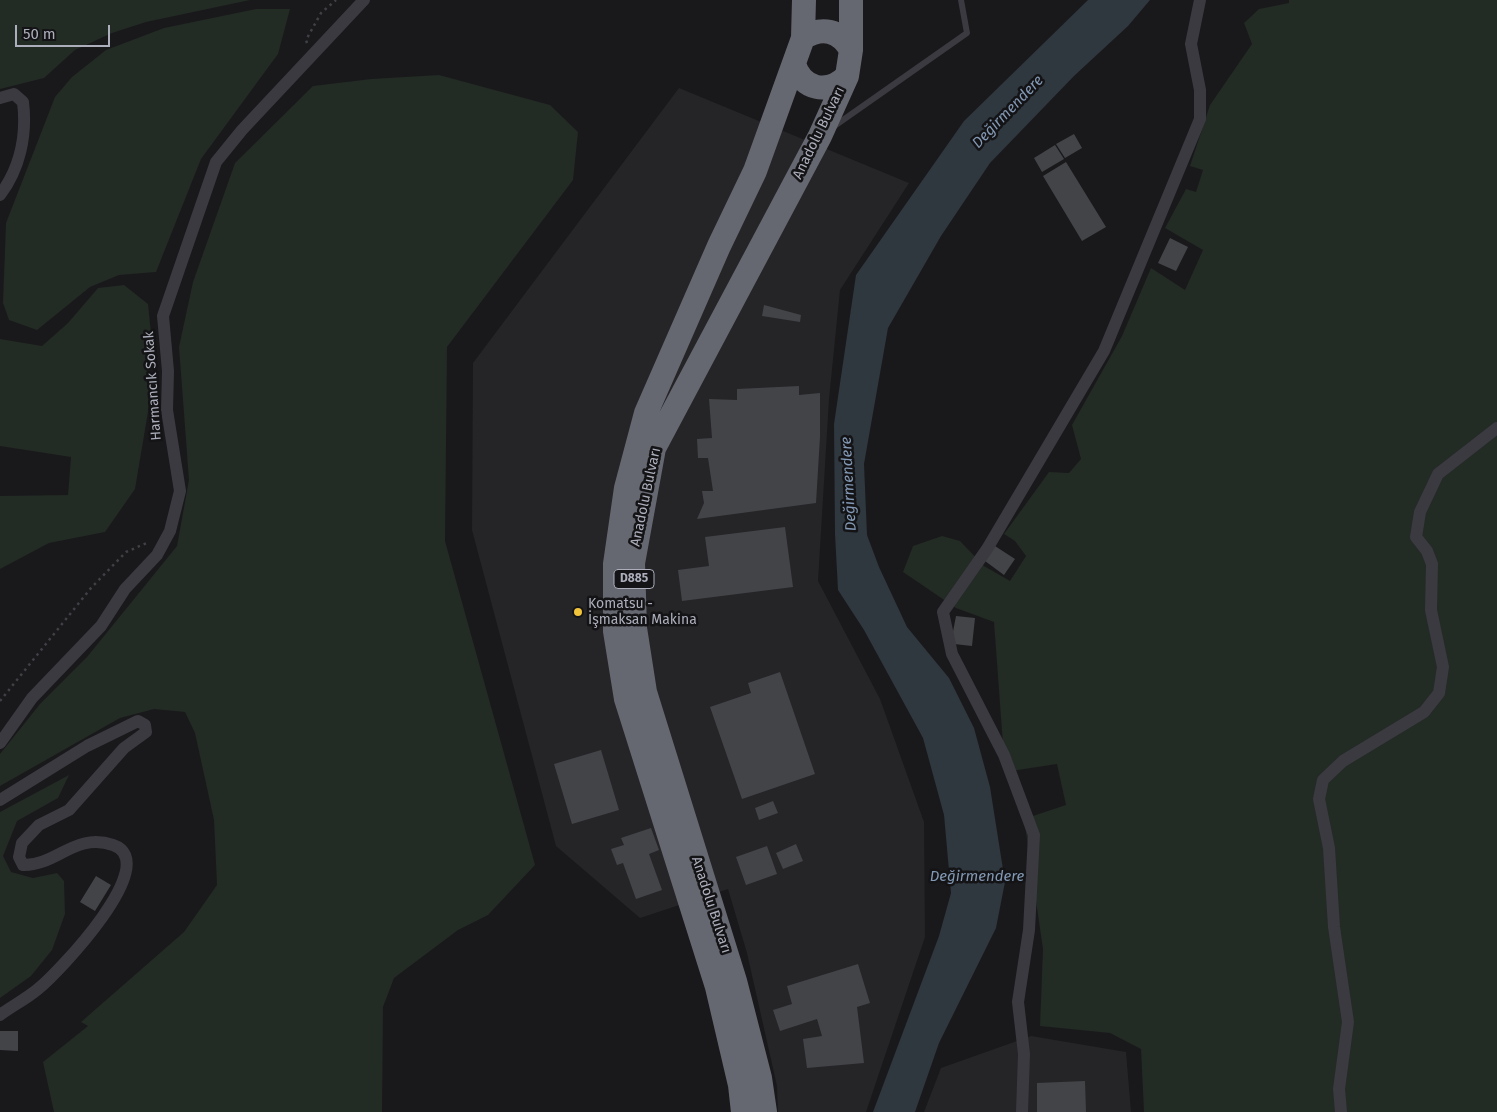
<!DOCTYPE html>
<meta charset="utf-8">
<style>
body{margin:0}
#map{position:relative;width:1497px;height:1112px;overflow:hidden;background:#19191b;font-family:"Fira Sans",sans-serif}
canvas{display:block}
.scale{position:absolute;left:15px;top:25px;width:95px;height:22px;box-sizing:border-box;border:2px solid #acafbb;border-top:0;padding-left:6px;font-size:15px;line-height:18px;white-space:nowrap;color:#acafbb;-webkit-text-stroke:4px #141416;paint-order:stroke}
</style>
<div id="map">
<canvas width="1497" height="1112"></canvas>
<div class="scale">50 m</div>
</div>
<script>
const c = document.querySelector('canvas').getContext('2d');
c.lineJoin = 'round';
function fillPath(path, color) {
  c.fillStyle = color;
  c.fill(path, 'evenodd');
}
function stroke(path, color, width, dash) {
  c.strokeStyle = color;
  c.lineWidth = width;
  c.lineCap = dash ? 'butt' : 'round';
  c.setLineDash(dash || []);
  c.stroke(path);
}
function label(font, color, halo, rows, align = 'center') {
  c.font = font + ' "Fira Sans",sans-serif';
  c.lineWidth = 5;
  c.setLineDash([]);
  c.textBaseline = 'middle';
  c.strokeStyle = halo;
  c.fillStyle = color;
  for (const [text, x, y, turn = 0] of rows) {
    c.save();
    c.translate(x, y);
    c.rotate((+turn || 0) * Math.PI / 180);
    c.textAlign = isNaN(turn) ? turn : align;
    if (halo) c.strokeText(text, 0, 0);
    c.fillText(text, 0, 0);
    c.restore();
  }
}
fillPath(new Path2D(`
 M679,88L909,183L840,290L829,399L818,581L880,699L924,822L925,937L866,1112H778L777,1086L747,953L728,889L640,918L556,846L472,530L473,363Z
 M1031,1036L1126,1052L1131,1112H924L941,1068Z`), '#252528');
fillPath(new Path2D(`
 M0,0H250L146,22L112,33L75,50L44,78L0,89Z
 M1289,0H1497V1112H1144L1141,1049L1110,1033L1040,1026L1043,949L1024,819L1066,805L1057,764L1005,772L994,622L956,608L903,572L913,546L942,536L960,541L984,566L1010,581L1026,556L1015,541L1004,534L1049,472L1069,473L1081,459L1072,425L1122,336L1151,268L1185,290L1203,250L1165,228L1186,189L1196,192L1203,170L1190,166L1210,105L1252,44L1244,23L1259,9L1289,3Z
 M256,9H290L278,54L201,159L156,272L119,275L90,287L37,330L9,320L3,303L6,223L55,97L72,77L106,50L164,28Z
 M439,75L550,105L578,132L573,180L447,347L445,541L535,865L488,915L458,930L394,978L383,1007L382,1112H54L43,1062L88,1026L81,1022L184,932L217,885L214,820L195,733L185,712L154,709L120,718L0,786V754L40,704L87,657L177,546L189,480L179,347L193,282L235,163L313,86L371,79Z
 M124,285L148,304L151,333L148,412L135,489L105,532L49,543L0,569V496L68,495L71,457L0,446V339L42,346L68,323L98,288Z
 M69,775L58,798L17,821L3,856L11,872L33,878L57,873L64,881L65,914L52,950L31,976L0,998V812Z`), '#232b25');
fillPath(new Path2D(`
 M1088,0H1150L1128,26L1074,76L990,163L941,236L888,328L864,464L867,535L879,567L907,627L949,678L974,728L990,787L1005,882L996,928L939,1043L915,1112H873L939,936L951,893L944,815L923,738L864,630L838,590L835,534L834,424L856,275L964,121Z`), '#2f373f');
fillPath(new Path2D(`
 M1074,134L1082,148L1065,158L1056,144Z
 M1055,145L1064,159L1042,172L1034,158Z
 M1066,162L1106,227L1082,241L1043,176Z
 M1170,238L1188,247L1176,271L1158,263Z
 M764,305L801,315L800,322L762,316Z
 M799,386V395L820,393V437L816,503L697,519L704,503L702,491H713L708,458H698L697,439L712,438L709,399L737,400V389Z
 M785,527L793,587L682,601L678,570L709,566L705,537Z
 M995,546L1015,559L1004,575L985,561Z
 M956,616L975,618L972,646L954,644L952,637Z
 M780,672L815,774L742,799L710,707L751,693L748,683Z
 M601,750L619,810L572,824L554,764Z
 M773,801L778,813L759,820L755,808Z
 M651,828L659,850L649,854L662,890L636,899L623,863L617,865L611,849L624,845L621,838Z
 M796,844L803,861L783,869L776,853Z
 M767,846L777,874L746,885L736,857Z
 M96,876L111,885L95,911L80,902Z
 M858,964L870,1003L857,1007L864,1063L807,1068L803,1039L822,1036L817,1019L780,1031L773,1010L792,1004L787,986Z
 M0,1031H18V1051L0,1050Z
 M1085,1081L1086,1112H1037V1083Z`), '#434448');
stroke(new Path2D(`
 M307,43L306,40L321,13L336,0
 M0,701L91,588L126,552L149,542`), '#404147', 2.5, [2.5, 4]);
stroke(new Path2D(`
 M833,127L967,33L961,0`), '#3a3a40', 6);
stroke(new Path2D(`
 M0,98L14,94L23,102C27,135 20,168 0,195
 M0,743L32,698L101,626L125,589L157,555L170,531L180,491L167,410L168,371L163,316L216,162L242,130L364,0
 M0,800L87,746L138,721L145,725L146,732L124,748L69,810L39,825L22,843L19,857L23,865C56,866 75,832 113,845C164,862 58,973 38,989C26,999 12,1006 0,1015
 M1022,1112L1024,1054L1018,1002L1029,930L1034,835L1004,755L952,654L943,612L987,549L1104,351L1200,119V90L1191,44L1200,0
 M1341,1112L1339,1089L1348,1022L1334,927L1329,848L1319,799L1323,780L1343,761L1424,712L1439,693L1443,667L1431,610L1432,564L1427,551L1416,537L1420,512L1438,474L1497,428`), '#3a3a40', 12);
stroke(new Path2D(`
 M803,38C822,26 840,30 851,50
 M794,64C802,90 828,95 847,76
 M743,1112L740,1085L717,987L626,699L615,631V564L626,488L646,413L719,246L755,171L803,38L804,0
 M765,1112L760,1078L735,981L645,692L635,628L633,563L654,448L820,136L847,76L851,50V0`), '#666871', 24);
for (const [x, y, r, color] of [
 [578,612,5,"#f1c43b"]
]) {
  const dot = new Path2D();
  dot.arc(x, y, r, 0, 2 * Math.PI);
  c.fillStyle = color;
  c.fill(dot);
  stroke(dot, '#141416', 2);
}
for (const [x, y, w] of [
 [634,579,40]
]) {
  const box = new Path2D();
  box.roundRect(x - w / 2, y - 9.5, w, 19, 4);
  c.fillStyle = '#141416';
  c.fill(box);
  stroke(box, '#acafbb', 1);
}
label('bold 12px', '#acafbb', null, [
 ["D885",634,579]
]);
label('14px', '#acafbb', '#141416', [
 ["Anadolu Bulvarı",819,133,-64],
 ["Harmancık Sokak",153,386,-94],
 ["Anadolu Bulvarı",646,497,-78],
 ["Anadolu Bulvarı",711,905,72]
]);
label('14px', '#acafbb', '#141416', [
 ["Komatsu -",588,604],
 ["İşmaksan Makina",588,620]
], 'left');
label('italic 15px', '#8399b5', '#141416', [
 ["Değirmendere",1008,112,-46],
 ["Değirmendere",849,484,-93],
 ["Değirmendere",977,877]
]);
</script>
